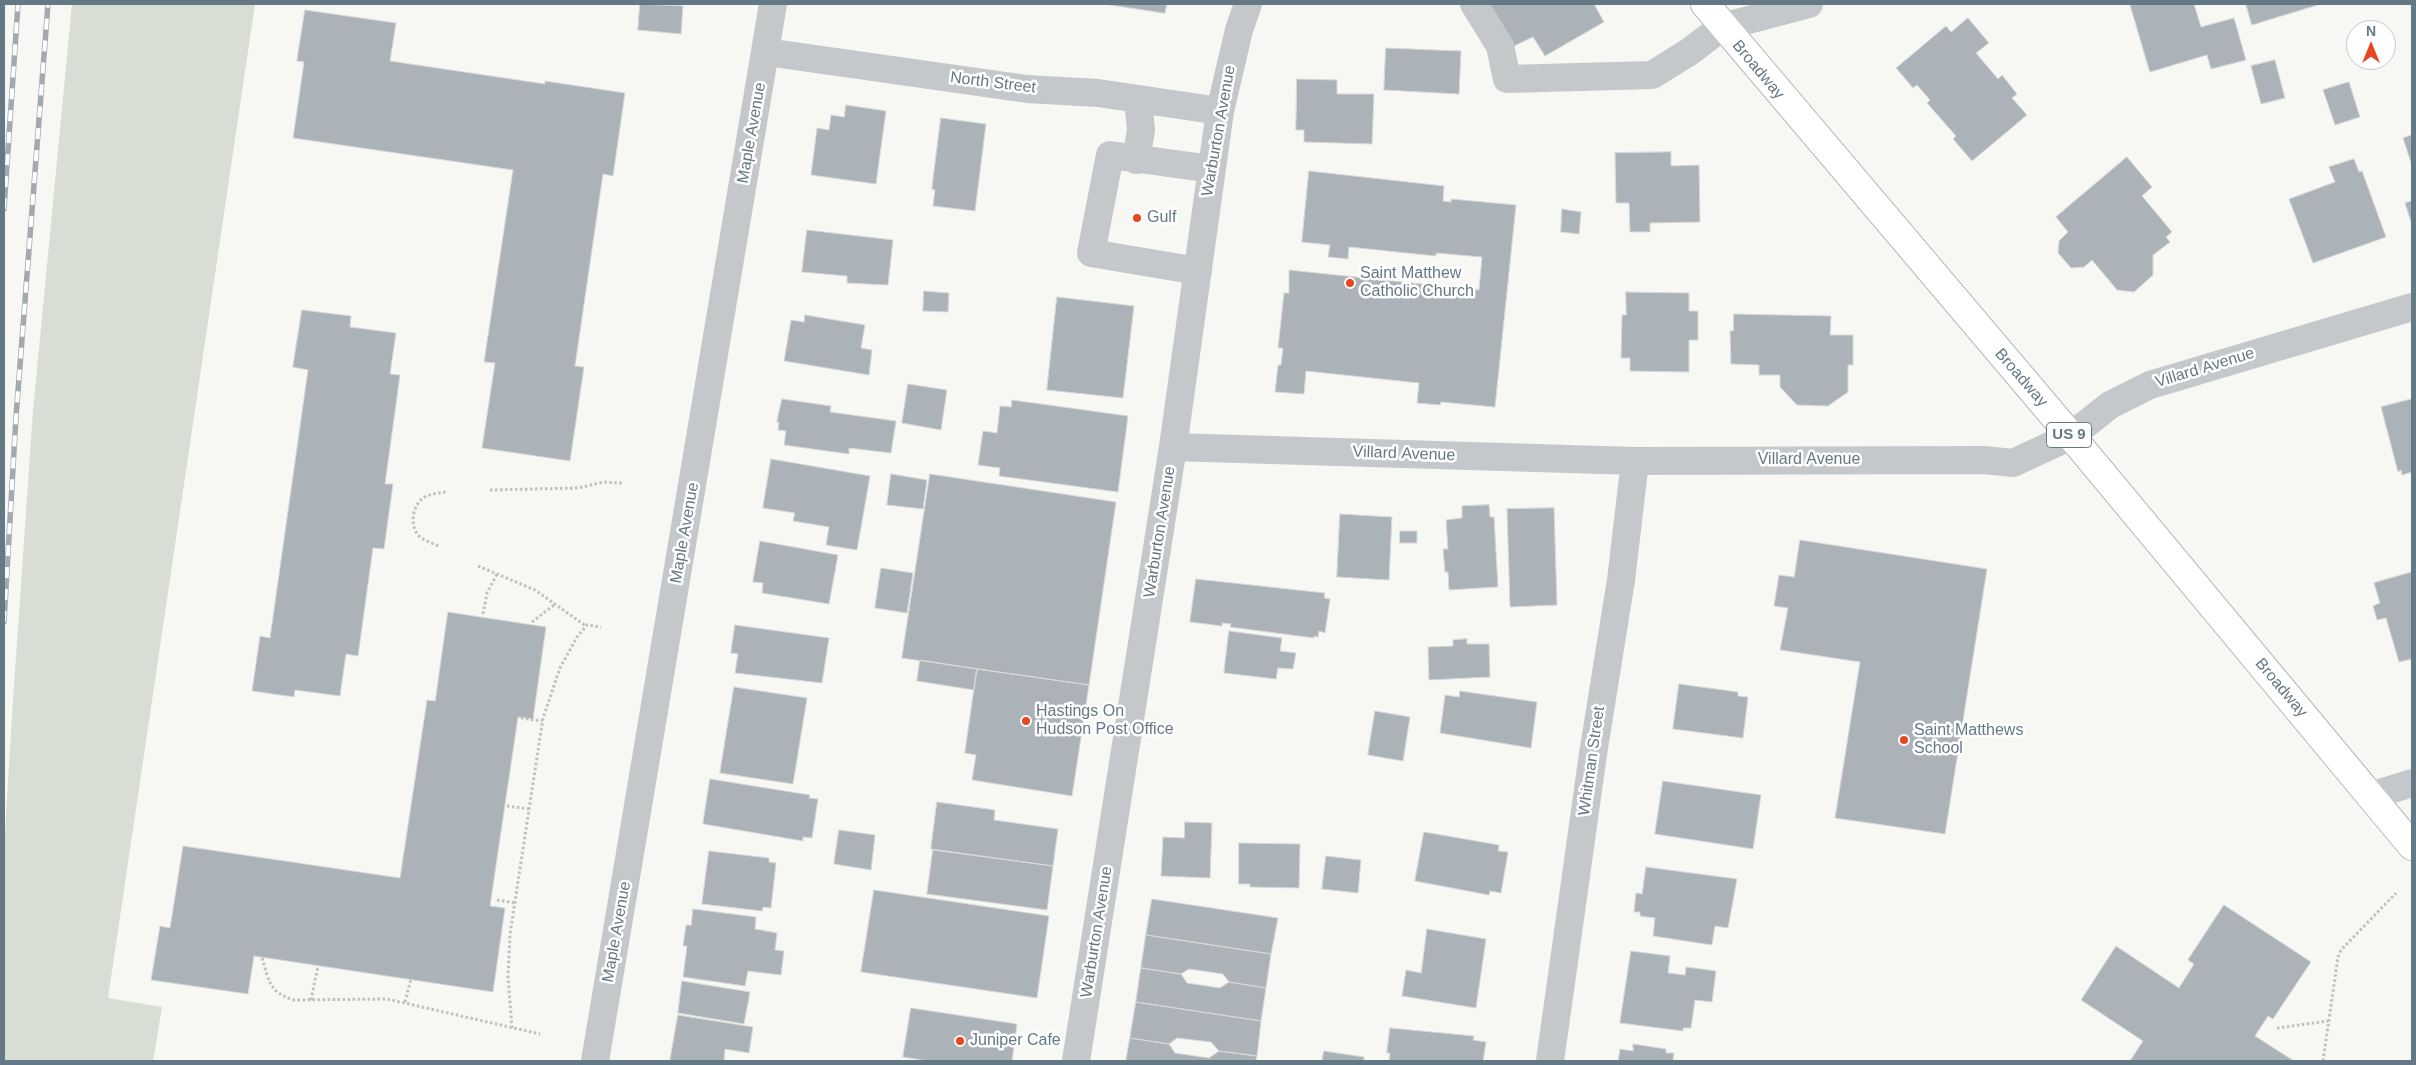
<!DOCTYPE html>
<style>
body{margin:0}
#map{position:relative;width:2416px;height:1065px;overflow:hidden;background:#f7f7f3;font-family:Helvetica,sans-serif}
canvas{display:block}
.frame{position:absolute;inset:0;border:5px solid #657885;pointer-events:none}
.north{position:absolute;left:2346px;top:20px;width:50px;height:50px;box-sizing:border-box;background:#fff;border:1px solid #c1c9ce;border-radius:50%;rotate:0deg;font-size:14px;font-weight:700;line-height:20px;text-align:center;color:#657885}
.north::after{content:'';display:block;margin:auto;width:18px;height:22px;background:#e84622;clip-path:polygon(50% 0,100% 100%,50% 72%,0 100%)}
</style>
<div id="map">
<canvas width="2416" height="1065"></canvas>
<div class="frame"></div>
<div class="north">N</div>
</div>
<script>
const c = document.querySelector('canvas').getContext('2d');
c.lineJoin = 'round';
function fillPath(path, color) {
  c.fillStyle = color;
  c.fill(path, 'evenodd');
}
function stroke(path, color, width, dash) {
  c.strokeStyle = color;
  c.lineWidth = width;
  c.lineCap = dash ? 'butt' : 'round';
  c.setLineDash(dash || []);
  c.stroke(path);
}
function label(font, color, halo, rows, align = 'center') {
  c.font = font + ' Helvetica,sans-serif';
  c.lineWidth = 5;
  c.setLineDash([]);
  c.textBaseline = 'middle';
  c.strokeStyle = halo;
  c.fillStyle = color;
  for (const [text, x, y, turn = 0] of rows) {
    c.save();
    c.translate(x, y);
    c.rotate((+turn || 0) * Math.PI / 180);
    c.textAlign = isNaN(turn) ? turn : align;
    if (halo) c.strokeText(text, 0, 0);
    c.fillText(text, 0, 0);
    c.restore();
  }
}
fillPath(new Path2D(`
 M72,4H255L108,998L162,1007L153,1061H4V849L12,715L33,411Z`), '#d8ded4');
const building = new Path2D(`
 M640,4L683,6L681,34L638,30Z
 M1104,4H1167L1165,13Z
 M1488,4H1594L1604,22L1545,56L1533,37L1514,46Z
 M2130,4H2194L2201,27L2234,18L2246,60L2211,69L2207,55L2150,72Z
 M2246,4H2321L2252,25Z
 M305,10L396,23L390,61L545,84V81L625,93L613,176L603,174L575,366L584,367L570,461L482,448L495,363L484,362L513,170L293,138L304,62L297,61Z
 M1968,18L1989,43L1976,53L1998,79L2002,75L2017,94L2012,98L2027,115L1972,161L1953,139L1956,136L1927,103L1930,100L1917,85L1913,88L1896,68L1946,26L1951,32Z
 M1386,48L1461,51L1459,94L1384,90Z
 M2275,60L2285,98L2261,104L2251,66Z
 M1297,79L1337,80V94H1374L1372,144L1304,142V130H1296Z
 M2349,82L2360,117L2335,125L2323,90Z
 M846,105L886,111L876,184L811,175L817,128L829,130L831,115L844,117Z
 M941,118L986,124L975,211L933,206L935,190L932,189Z
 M2412,135V166L2403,138Z
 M1671,152V166L1699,165L1700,222L1650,223V232H1630L1629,203H1616L1615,153Z
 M2127,157L2152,187L2142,196L2172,232L2166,237L2170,242L2153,255V275L2134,292L2117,290L2092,260L2084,267L2071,268L2058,253L2059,241L2068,232L2056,217Z
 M2354,159L2359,172L2362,171L2386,237L2313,263L2289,199L2335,182L2329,167Z
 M1309,171L1444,186L1443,201L1451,202V199L1516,205L1495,407L1441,402L1440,405L1417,403L1419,383L1306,371L1304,394L1275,392L1278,365H1281L1283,348H1278L1284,293H1289V270L1479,290L1482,257L1436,253V256L1349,247L1348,259L1328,257L1330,245L1302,242Z
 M2412,201V225L2405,203Z
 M1562,209L1581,212L1579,234L1561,232Z
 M807,230L893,240L888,285L847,283V276L802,272Z
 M924,291L949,293L948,312L923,311Z
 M1626,292L1689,293V311H1698V340H1689V372L1630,371V358H1621L1622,315H1626Z
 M1057,297L1134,306L1123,398L1047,390Z
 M302,310L351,316L350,327L396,333L390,374L400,375L385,484H393L384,549L373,548L358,656L346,654L340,696L295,690L294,697L252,691L260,636L270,638L308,370L293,367Z
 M1734,314L1831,316L1830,335H1853V365H1848V392L1828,406L1797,405L1780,387V375H1759V365L1731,364L1730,331H1733Z
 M805,315L865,325L861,348L872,350L869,375L784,361L791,320L804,322Z
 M908,384L947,390L941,430L902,423Z
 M782,399L831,406L830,412L896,421L891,453L849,448V454L784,445L786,431L778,430L779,422H777Z
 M2412,399V472L2402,475L2401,470L2398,472L2381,407Z
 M1012,400L1128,416L1118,492L999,476L1000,468L978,465L983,431L997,433L1000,406L1011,407Z
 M771,459L870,476L857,550L826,545L829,527L793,521L795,513L763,508Z
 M891,474L927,480L923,509L887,505Z
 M930,474L1116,502L1089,685L902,658Z
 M1489,505L1490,517H1494L1498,587L1449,590L1448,572H1445L1443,549H1448L1446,520L1462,518V506Z
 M1554,508L1557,605L1510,607L1507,509Z
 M1340,514L1392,517L1389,580L1337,577Z
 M1400,531H1417V543H1400Z
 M1800,540L1987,569L1945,834L1835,818L1860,662L1780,650L1788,608L1774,606L1779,575L1794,577Z
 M760,541L838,555L829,604L762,593L763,583L753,582Z
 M881,568L913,573L907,613L875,608Z
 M2412,572V659L2399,662L2386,618L2377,620L2373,606L2380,603L2374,583Z
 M1196,579L1325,593L1324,598L1330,599L1325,633L1319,631L1318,637L1314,636V638L1230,627L1231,624L1222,623V626L1190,622Z
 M448,612L546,627L533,719L518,717L490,906L505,908L493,992L254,956L248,994L151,980L160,926L170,928L183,846L400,878L427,700L435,701Z
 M735,625L829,638L822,683L735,673L738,654L731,653Z
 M1229,631L1282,638L1280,651L1296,653L1293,669L1278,668L1276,679L1224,673Z
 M1467,639V644H1489L1490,677L1429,680L1428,647L1453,646V640Z
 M920,660L977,669L974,690L917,681Z
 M977,669L1089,685L1072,796L972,780L976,755L965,753Z
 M1679,684L1738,692V696L1748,697L1743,738L1673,729Z
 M734,687L807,698L793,784L720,773Z
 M1460,691L1537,702L1531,748L1440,733L1445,695L1459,697Z
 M1375,711L1410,717L1403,761L1368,755Z
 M710,779L810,795L809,798L818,799L812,838L803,837V841L703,824Z
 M1663,781L1761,795L1753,849L1655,834Z
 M937,802L995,810L994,820L1058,829L1053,866L931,849Z
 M1185,822L1212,823L1210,878L1161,876L1163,837L1184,838Z
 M839,830L875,835L871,870L834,864Z
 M1424,832L1499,845L1498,851L1508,852L1501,893L1490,891L1489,895L1415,881Z
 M1239,843L1300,844L1299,888L1250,887V884H1239Z
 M933,850L1053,866L1047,910L927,894Z
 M709,851L769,858V862L776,863L771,908L763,907L762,911L702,904Z
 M1326,856L1361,860L1358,893L1322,889Z
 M1646,867L1737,879L1728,928L1715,926L1712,945L1653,936L1655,918L1640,916V912H1634L1636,893L1642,894Z
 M874,890L1049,916L1037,998L861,972Z
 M1152,899L1278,918L1271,954L1146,935Z
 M2224,905L2311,962L2273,1019L2268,1016L2255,1036L2294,1061H2130L2143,1041L2081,1000L2116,946L2179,988L2194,964L2188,960Z
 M693,909L756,917L755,929L777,933L775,950L784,951L781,975L748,971L745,986L683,977L687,946H683L686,925H691Z
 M1427,929L1486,939L1476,1008L1402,996L1406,970L1421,973Z
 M1146,935L1271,954L1266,988L1229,982L1223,974L1189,969L1181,974L1141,968Z
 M1631,951L1670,956L1668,973L1685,975L1686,967L1716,971L1712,1002L1695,1000L1691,1028H1683V1031L1620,1023Z
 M1141,968L1181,974L1187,983L1220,988L1229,982L1266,988L1261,1021L1136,1002Z
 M682,981L750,992L744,1024L678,1013Z
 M1136,1002L1261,1021L1257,1056L1219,1051L1211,1042L1177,1038L1169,1044L1130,1038Z
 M911,1008L1017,1024L1012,1061H928L903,1057Z
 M678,1015L753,1027L749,1053L725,1049L724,1061H670Z
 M1390,1028L1474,1036L1473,1040L1486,1042L1483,1061H1389L1390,1053H1387Z
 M1130,1038L1169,1044L1175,1053L1209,1058L1219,1051L1257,1056L1256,1061H1126Z
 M1633,1044L1666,1049V1053H1674L1673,1060L1682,1061H1618L1620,1049L1633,1051Z
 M1324,1051L1364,1057V1061H1322Z`);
fillPath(building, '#abb3b9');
stroke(building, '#d8d8d6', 1);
const major = new Path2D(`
 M1705,4L2071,436L2412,846`);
stroke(major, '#b5babd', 30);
stroke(new Path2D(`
 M490,490L578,488L604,482L624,483
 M438,546C432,543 425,541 420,537C409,527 412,506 423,498C429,494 438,493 446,492
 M478,566L535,590L586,626
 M483,614L487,593L497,574
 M532,622L554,605
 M521,718L542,721
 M507,806L529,809
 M497,900L515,903
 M262,958C269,980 268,992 294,1000L387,999L540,1034
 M311,1000L318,966
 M405,1002L411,979
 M512,1028L508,977L510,934L543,718L560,668L577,637L587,625L601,627
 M2277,1028L2328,1021
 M2323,1061L2338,957L2341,950L2396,893`), '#bec0c2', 3, [2.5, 2.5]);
stroke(new Path2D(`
 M1474,4L1500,46L1507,79L1652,75L1689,52L1722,27L1809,4
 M766,52L1027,89L1098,93L1220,111
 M1136,160L1141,130L1138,99
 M1198,271L1091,253L1110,155L1212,169
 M1173,447L1635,461L1984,460L2013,463L2071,436L2110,405L2150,385L2412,307
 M2370,796L2412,783
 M595,1061L773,4
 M1076,1061L1173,447L1220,111L1239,30L1248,4
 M1550,1061L1593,754L1621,580L1635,461`), '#c4c8cb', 28);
stroke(major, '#fff', 28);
const rail = new Path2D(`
 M4,209L18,4
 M4,622L16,417L48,4`);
stroke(rail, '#a2aaaf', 5.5);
stroke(rail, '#fff', 4, [11]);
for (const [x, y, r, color] of [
 [1137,218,5,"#e84622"],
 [1350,283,5,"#e84622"],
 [1026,721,5,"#e84622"],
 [1904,740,5,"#e84622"],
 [960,1041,5,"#e84622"]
]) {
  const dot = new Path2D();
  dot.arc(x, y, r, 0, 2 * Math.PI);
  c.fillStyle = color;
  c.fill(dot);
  stroke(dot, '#fff', 2);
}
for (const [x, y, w] of [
 [2069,435,45]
]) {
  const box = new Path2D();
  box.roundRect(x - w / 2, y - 12.5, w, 25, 4);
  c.fillStyle = '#fff';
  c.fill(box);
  stroke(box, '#657885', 1);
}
label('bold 15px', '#657885', null, [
 ["US 9",2069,435]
]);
label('16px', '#657885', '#fff', [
 ["Broadway",1758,70,50],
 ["North Street",993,83,7],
 ["Warburton Avenue",1219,131,-80],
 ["Maple Avenue",752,133,-80],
 ["Villard Avenue",2205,368,-17],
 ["Broadway",2021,378,49],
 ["Villard Avenue",1404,454,2],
 ["Villard Avenue",1809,460],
 ["Warburton Avenue",1160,532,-81],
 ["Maple Avenue",685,533,-80],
 ["Broadway",2281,688,50],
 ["Whitman Street",1592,761,-82],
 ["Maple Avenue",617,932,-80],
 ["Warburton Avenue",1097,932,-81]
]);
label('16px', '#657885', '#fff', [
 ["Gulf",1147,218],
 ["Saint Matthew",1360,274],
 ["Catholic Church",1360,292],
 ["Hastings On",1036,712],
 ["Hudson Post Office",1036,730],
 ["Saint Matthews",1914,731],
 ["School",1914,749],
 ["Juniper Cafe",970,1041]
], 'left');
</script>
